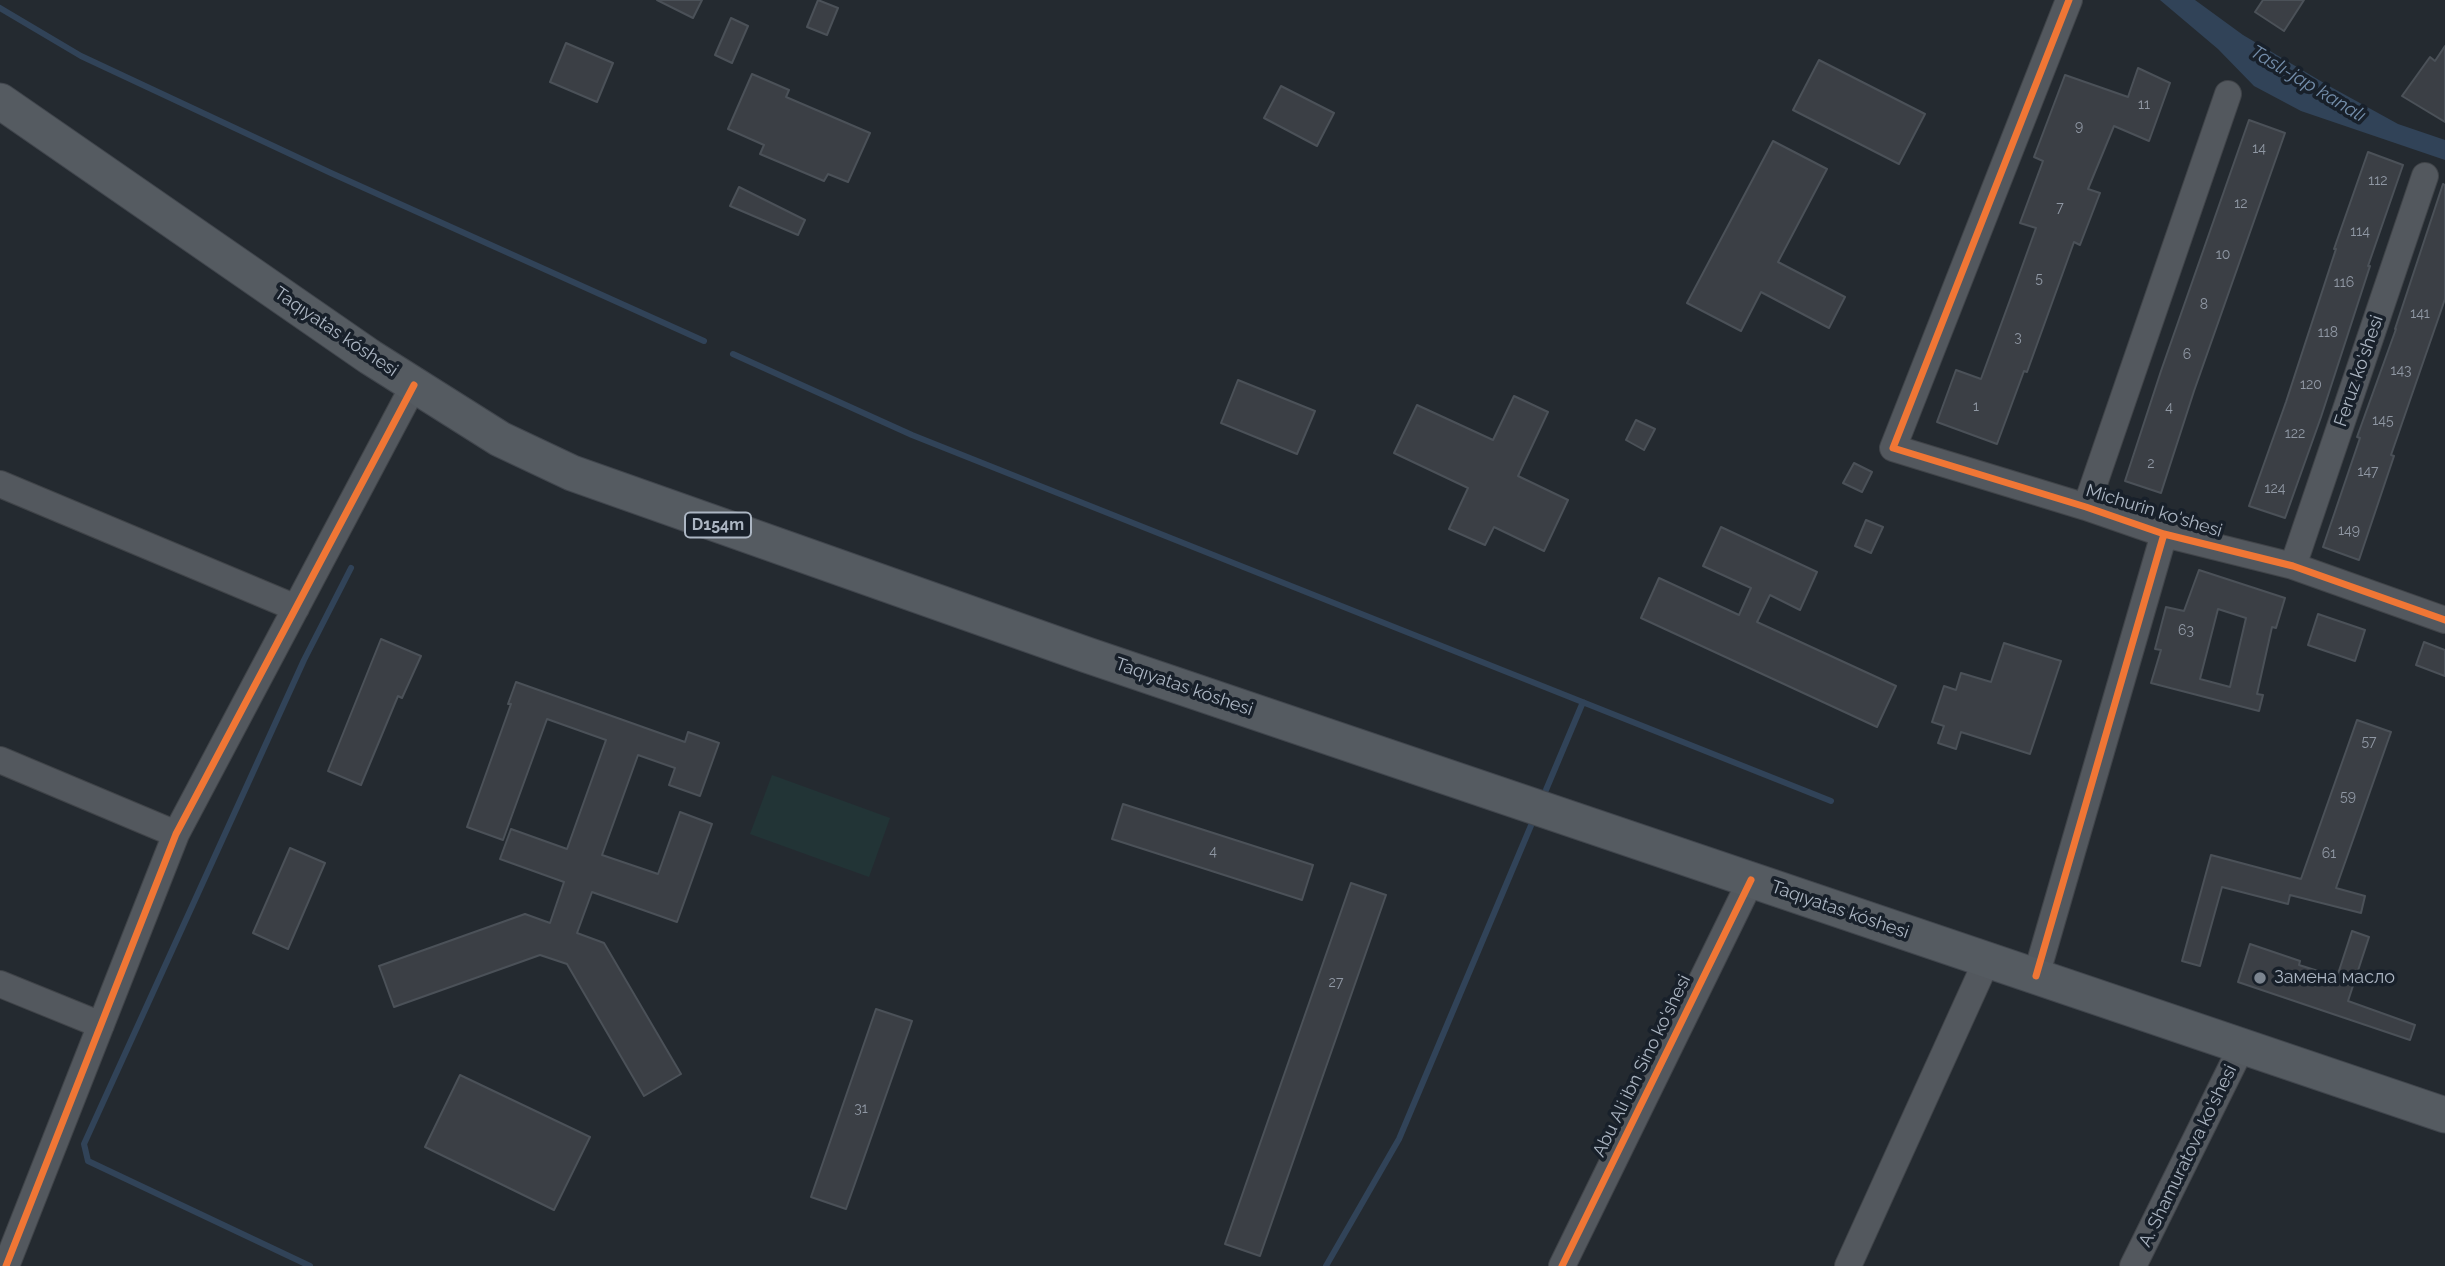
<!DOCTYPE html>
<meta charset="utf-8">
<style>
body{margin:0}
canvas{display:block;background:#242a30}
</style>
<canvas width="2445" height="1266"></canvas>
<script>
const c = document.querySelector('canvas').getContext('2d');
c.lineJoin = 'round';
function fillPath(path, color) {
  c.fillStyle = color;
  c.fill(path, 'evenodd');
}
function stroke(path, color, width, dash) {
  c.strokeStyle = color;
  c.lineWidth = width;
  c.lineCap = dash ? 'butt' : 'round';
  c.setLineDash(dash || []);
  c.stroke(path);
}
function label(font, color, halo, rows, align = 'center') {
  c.font = font + ' Raleway,sans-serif';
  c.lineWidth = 7;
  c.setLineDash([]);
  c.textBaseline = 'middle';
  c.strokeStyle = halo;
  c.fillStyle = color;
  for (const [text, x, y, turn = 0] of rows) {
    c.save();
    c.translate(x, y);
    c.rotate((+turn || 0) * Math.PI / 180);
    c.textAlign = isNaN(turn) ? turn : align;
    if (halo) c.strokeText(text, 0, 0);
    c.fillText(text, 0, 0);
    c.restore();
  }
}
fillPath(new Path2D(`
 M772,775L890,818L869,877L750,834Z`), '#223436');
fillPath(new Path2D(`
 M2160,0H2195L2243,35L2329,86L2398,124L2445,140V160L2301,111L2254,86L2218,49Z`), '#314358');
stroke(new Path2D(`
 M0,8L81,56L331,173L704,341
 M733,354L912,435L1831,801
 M1543,797L1583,702
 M310,1266L88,1161L84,1144L304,660L351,568
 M1326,1266L1399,1139L1535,816`), '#314358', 6);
const building = new Path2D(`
 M657,0H702L693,18Z
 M818,0L838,8L827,35L807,27Z
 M2263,0H2304L2284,31L2255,12Z
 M731,18L748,26L732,63L715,55Z
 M566,43L613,63L597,102L550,82Z
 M2445,46V122L2402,96L2430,57L2435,61Z
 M1819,60L1925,114L1899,164L1793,110Z
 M2138,68L2170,83L2149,141L2114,126L2088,189L2100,193L2080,245L2074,242L2027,372L2024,371L1997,444L1937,422L1956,370L1981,379L2010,300L2036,228L2020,223L2043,161L2034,157L2065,75L2128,97Z
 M752,74L789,90L786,97L870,133L848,182L828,174L824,181L760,154L764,145L728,129Z
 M1281,86L1334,113L1317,146L1264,118Z
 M2249,120L2285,133L2194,391L2161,493L2125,481L2161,371Z
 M1773,141L1827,169L1778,262L1845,297L1829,328L1761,292L1741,331L1687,303Z
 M2368,152L2403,165L2368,266H2370L2321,417L2285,518L2249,506L2286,402L2336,249H2334Z
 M2443,184L2445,185V299L2391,455L2394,456L2359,560L2323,547L2360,438L2357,437L2396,329H2395Z
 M739,187L805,220L798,235L730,206Z
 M1238,380L1315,411L1297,454L1221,423Z
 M1514,396L1548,412L1518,476L1568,500L1544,551L1494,527L1485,545L1449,529L1468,488L1394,453L1417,405L1493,440Z
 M1636,420L1655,429L1644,450L1626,440Z
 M1854,463L1872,472L1862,492L1843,483Z
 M1866,520L1883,527L1871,553L1855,546Z
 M1721,527L1817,572L1800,610L1770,595L1757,622L1896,686L1877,727L1641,618L1659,578L1739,615L1751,588L1703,566Z
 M2199,570L2285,598L2276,628L2272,627L2257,694L2263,695L2259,711L2151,683L2161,650L2155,649L2166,607L2184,611ZM2218,609L2246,618L2230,687L2200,679Z
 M2318,614L2365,630L2355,661L2308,645Z
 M381,639L421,656L402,698L398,696L361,785L328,771Z
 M2424,642L2445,650V676L2416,665Z
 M2004,643L2061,661L2030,754L1961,732L1956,749L1938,743L1944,726L1932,722L1944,686L1956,690L1961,673L1991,682Z
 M516,682L685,742L688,732L719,743L700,796L669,785L675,768L638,755L602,855L658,874L680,812L712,824L677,922L592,892L577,933L604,943L681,1074L644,1096L567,964L540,955L394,1007L379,966L525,914L550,923L564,882L500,859L511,829L567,849L606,740L547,719L503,840L467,827L511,704H508Z
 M2357,720L2391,732L2336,888L2365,896L2361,913L2290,895L2288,904L2222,887L2200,966L2182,961L2211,855L2301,879Z
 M1123,804L1313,865L1302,900L1112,839Z
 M290,848L325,863L288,949L253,933Z
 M1351,883L1386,895L1260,1256L1225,1244Z
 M2352,931L2369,937L2348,1001L2415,1025L2410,1040L2238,982L2250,944L2300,961L2299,965L2337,977Z
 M876,1009L912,1021L846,1209L811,1197Z
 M460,1075L590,1137L554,1210L425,1147Z`);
fillPath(building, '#3b3f45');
stroke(building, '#4b5158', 2);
const minor = new Path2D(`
 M2069,0L1893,448L2086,507L2164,534L2293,566L2445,620
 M0,484L296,608
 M2086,507L2228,94
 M2293,566L2425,176
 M0,760L176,834
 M2036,976L2164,534
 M0,984L101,1025
 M6,1266L176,834L414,385
 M1562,1266L1751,880
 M1848,1266L1987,960
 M2133,1266L2242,1046`);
const major = new Path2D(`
 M0,101L370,357L500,439L572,473L1087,655L2445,1115`);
stroke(minor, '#404449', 28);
stroke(major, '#41464d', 37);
stroke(minor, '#53585e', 26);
stroke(major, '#555b61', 35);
stroke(new Path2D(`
 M2069,0L1893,448L2086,507L2164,534L2293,566L2445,620
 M2036,976L2164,534
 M6,1266L176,834L414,385
 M1562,1266L1751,880`), '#f07635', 7);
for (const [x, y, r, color] of [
 [2260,978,7,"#7c8590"]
]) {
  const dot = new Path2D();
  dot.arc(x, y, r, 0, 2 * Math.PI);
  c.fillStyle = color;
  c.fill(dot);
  stroke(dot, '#18202a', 2.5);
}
label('14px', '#9098a4', null, [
 ["11",2144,105],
 ["9",2079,127],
 ["14",2259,149],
 ["112",2378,181],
 ["12",2241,204],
 ["7",2060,208],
 ["114",2360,232],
 ["10",2223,255],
 ["5",2039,279],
 ["116",2344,283],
 ["8",2204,305],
 ["141",2420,314],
 ["118",2328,333],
 ["3",2018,338],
 ["6",2187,355],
 ["143",2401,371],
 ["120",2311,385],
 ["1",1976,407],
 ["4",2169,408],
 ["145",2383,421],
 ["122",2295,434],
 ["2",2151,464],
 ["147",2368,472],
 ["124",2275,489],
 ["149",2349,531],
 ["63",2186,631],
 ["57",2369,742],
 ["59",2348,797],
 ["4",1213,852],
 ["61",2329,854],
 ["27",1336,983],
 ["31",861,1109]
]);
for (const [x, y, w] of [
 [718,525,66]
]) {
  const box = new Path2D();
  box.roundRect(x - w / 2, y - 12.5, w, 25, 5);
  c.fillStyle = '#18202a';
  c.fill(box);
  stroke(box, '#acb6c3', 2);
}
label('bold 16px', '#acb6c3', null, [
 ["D154m",718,525]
]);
label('18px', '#acb6c3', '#18202a', [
 ["Taqıyatas kóshesi",336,332,34],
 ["Feruz ko'shesi",2359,371,-71],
 ["Michurin ko'shesi",2154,511,17],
 ["Taqıyatas kóshesi",1184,687,19],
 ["Taqıyatas kóshesi",1840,910,19],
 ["Abu Ali ibn Sino ko'shesi",1642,1066,-64],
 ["A. Shamuratova ko'shesi",2188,1156,-64]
]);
label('18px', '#acb6c3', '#18202a', [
 ["Замена масло",2274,978]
], 'left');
label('italic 19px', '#748eab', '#18202a', [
 ["Taslı-jap kanalı",2308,84,31]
]);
</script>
